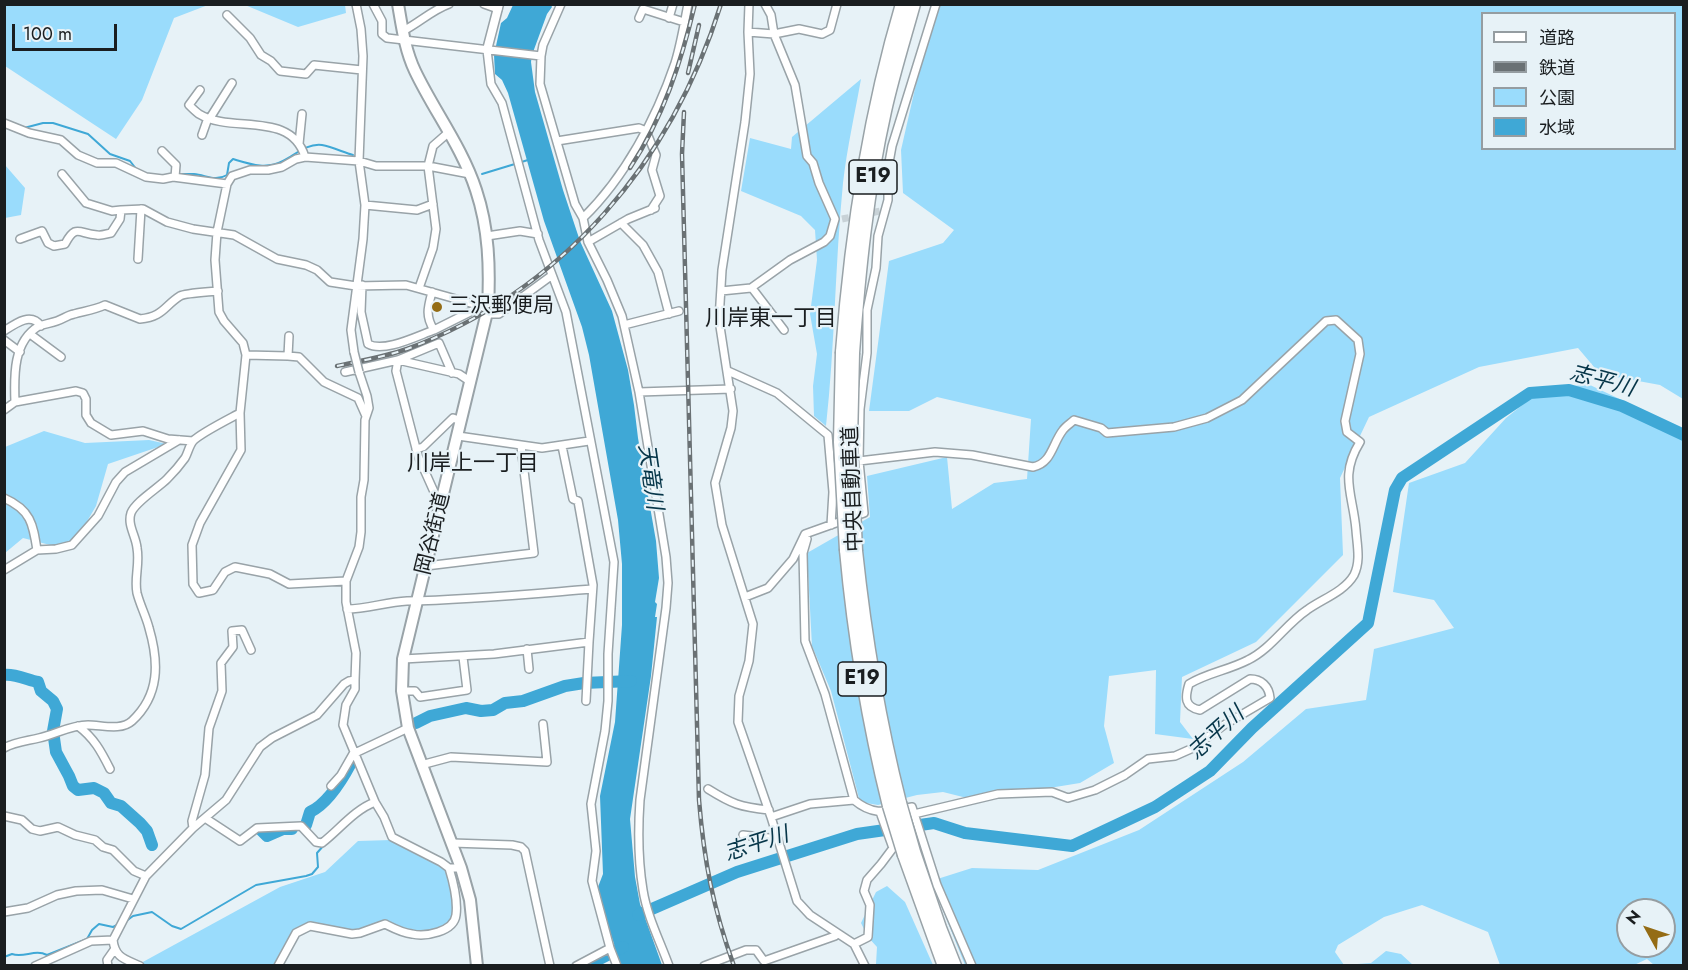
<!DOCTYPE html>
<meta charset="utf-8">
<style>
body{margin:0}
#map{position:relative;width:1688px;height:970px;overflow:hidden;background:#e7f2f7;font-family:Jost,"Noto Sans JP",sans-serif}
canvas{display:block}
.frame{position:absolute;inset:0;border:6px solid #1a1e20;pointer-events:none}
.legend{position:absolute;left:1481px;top:12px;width:195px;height:138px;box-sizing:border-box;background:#e7f2f7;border:2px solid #959da1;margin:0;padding:8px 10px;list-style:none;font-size:18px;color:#1a1e20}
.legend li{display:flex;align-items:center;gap:12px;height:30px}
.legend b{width:30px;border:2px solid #959da1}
.north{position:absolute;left:1616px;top:898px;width:60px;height:60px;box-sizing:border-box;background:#e7f2f7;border:2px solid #959da1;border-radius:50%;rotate:310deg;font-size:16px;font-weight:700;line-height:24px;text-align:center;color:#1a1e20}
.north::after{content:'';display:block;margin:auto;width:21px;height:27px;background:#946c15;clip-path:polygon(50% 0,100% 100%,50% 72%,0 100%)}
.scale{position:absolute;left:12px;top:24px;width:105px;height:27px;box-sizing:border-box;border:3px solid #1a1e20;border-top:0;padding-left:8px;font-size:18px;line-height:21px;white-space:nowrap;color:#1a1e20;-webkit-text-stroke:4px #e7f2f7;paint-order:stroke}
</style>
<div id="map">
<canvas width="1688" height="970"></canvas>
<div class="frame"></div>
<ul class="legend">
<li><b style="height:8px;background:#fff"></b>道路</li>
<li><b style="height:8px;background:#6a7174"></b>鉄道</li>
<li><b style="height:16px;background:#9adcfc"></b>公園</li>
<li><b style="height:16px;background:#3fa8d6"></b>水域</li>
</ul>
<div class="north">N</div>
<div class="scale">100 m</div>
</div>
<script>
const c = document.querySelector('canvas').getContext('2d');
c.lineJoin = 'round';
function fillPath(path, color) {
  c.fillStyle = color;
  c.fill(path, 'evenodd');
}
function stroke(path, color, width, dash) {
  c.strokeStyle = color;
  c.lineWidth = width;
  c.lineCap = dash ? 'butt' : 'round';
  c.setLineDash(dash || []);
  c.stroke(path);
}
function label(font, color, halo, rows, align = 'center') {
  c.font = font + ' Jost,"Noto Sans JP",sans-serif';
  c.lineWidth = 4.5;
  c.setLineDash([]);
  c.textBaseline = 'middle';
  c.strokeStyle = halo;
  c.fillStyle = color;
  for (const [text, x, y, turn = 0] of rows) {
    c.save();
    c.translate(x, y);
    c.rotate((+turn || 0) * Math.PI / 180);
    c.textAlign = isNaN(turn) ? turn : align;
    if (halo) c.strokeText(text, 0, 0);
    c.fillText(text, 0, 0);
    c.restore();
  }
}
fillPath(new Path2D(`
 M5,4H208V5L174,18L142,100L116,139L5,66Z
 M245,5H345L346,13L298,27Z
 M934,5H1683V399L1660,385L1600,374L1578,348L1479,367L1369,417L1340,478L1343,555L1256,642L1182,677L1180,722L1193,739L1155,734L1156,670L1109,676L1104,726L1114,763L1080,783L975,800L943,792L917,795L878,805L860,802L831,691L812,646L807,553L870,517L867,476L947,457L952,509L994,483L1027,479L1031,419L937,397L909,411H869L889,261L943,243L954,230L903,193L901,150ZM1482,14H1674V148H1482Z
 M861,79C855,113 847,148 843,183C835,264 835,345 826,426L814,416L813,386L817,354L810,314L817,260L815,230L801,216L741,191L750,138L791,149L792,137Z
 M5,165L25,188L21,215L5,218Z
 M1590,385L1683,429V965H1654L1647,959L1632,966L1500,965L1488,932L1422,905L1384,917L1338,945L1335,952L1344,965L1371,963L1386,951L1401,954L1413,965H965L931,881L972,868L1038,870L1139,830L1243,762L1306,709L1366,700L1374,649L1454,628L1434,600L1393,592L1409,483L1465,463L1506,418L1545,387ZM1628,910H1664V946H1628Z
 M44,431L85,443L149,440L167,444L108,464L96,506L75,542L54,546L23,538L5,553V447Z
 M391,840L444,867C450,877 451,887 452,898C453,905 454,913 450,920C444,930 422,933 412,931C403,930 395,923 386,922C375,920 364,931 351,930C338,930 320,920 307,923C289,928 282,951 274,965L145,966L141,963L280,887L325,872L358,841Z
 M887,886L905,902L933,965H877L876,964L877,947L868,937L861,923L876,892Z`), '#9adcfc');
fillPath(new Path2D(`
 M513,5H551L552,7L547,14L532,55L531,62L535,92L563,190L580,241L612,311L628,370L634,405L638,438L656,541L659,578L655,602L657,604L655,617H657L651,676L630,819L635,877L640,904L662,965H621L603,911L598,887L603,874L600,796L615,722L622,625V564L618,520L589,355L582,327L544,221L508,93L502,80L495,74L494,55L501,23L507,18Z`), '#3fa8d6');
stroke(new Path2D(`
 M24,128L43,123H53L88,134L110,154L130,161L137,170
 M482,174L528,160
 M160,176C171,173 182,174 194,174C206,175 215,182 227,175L229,163L233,159C250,164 266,170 283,161C295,155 307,143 322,145C332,147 343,152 353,155
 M331,840L351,821
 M125,922L133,916L152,912L172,926L181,929L256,885L306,876L312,874L318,867L317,853L324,845
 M4,957L12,954C24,958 35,949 47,955L87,939L92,930L99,924L113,927L119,924`), '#3fa8d6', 2);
stroke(new Path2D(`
 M4,675C13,673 28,680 38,682L41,691L53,701L57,709L53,731L56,752L69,776L73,786L78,790L94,788L104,793L111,803L121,806L140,823L147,831L152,845
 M416,723L430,716L466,708L481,711L493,710L505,703L523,701L565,686L584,683L631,681
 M306,825L310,812C327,804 342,780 351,763
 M261,830L267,836L283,829H292
 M638,915L737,872L857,834L934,823L965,833L1072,846L1155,807L1210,771L1252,728L1368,623L1395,490L1402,478L1530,393L1569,390L1622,406L1684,435
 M586,966L623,947`), '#3fa8d6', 12);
stroke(new Path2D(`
 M842,219L880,211`), '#c8d2d7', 7, [7, 3.5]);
const minor = new Path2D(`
 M373,4L382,21V34L387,38L541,56
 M484,4L498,9
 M561,4L543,45L541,56L540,84L575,204L583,218L588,242L607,280L622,316L639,392L666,557L668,583L666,608L640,800C638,829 638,860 643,890C647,916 660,941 669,966
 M749,4L748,32L750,74L745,122L722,270L719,320L733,411L731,428L715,483L722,525L753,624L749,661L739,696L738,722L771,817L797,901L810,915L854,944L865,966
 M227,15L250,38L261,55L271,61L280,71L306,74L314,65L362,70
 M639,18L643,9L684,22
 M669,18L673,4
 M403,31C419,23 432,10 449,4
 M748,32L774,34L799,29L822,34L830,30L837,4
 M487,50L491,84L502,103L539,240L566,312L614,562L608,654V701L605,731L591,804L596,851L592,881L610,948L617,966
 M200,90L189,105C192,108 196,112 199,114C232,134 291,110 305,157
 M210,118L232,83
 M4,123L29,133L61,140L78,155L97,163H116L146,177L163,179L173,177L227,184
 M202,135L208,118
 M557,141L639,128L646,131L656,155L652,170L660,196L651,210
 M299,144L302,114
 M162,151L176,165L175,177
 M62,174L86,203L112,211L121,210
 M365,205L417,210L433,204
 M583,218C625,177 656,119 675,63C681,44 684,24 688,4
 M621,223L643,245L658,272L669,314
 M487,236L520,231L538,234
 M20,239L42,231L48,243L54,246L65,244C76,223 79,234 97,235C101,236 106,234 111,233L120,219L121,210L143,209L167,222L193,229L234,235L277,259L306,265L317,270L330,282L356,286L406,285L488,308
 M588,242L628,219L655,208
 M138,259L141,209
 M362,285L361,312L368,344C384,353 417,336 434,330
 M419,288L433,248L436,229L428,166L433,146L449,132
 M752,288L784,330
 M721,291L751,288L790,260L824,242L830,236L835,219L819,183L813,163L807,156L795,85L774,34L771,15L765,4
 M432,292C428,307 425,316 434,330L480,307
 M487,314H499L551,276
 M624,325L679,311
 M4,331C16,323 31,312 41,326
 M30,334L61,357
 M4,340L20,352
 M354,352L351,330L363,239L365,205L359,161L363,56L361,29L356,4
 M246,355L288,356L289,336
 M288,356L299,357L324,382L358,398L366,416
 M728,371L777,393L828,435L833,492L831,525
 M345,372L398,360L439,343L452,373
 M359,372L367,396L369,408L365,420L364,480L361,497V532L359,547L346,581V602L356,653L355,680V689L346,705L343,725L375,802L384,817L392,837L441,862L449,868H461
 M639,392L731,389
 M15,402C14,376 13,341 39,326C45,324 51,323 57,321C63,319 68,315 74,314C85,311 94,310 105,305L140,319C163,317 164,306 180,296C186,293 210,292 218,291
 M4,410L15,402L76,391L83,393L86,399V415L91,423L111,435L143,431L168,439L193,441
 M240,413L241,450L200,523L192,545L193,584L199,593L213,590L225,572L235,567L270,574L289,584L346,581
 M458,436L542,448L589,441
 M416,449L423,447L453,418L461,421
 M859,461L935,452L972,455L1033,467C1052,463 1052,444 1063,430C1066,426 1071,423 1074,420L1101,428L1107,433L1174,427L1207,418L1242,400L1326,321L1336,320L1358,340L1360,354L1345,421L1347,432L1360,442C1339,476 1353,494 1356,530C1357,545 1361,561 1354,575C1344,592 1322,599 1307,610C1286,624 1271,649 1248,660C1229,670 1207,673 1189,684C1185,697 1184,707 1200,710L1250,679C1261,679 1269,686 1270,698L1224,725L1193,748L1175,756L1148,759L1125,775L1095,790L1068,798L1052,792L998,794L914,814
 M443,497L435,494L418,456L396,371L398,360L459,374L471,382
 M4,498C31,510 33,524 37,550
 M807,539L803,553L805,641L825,694L854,800C874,817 888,811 912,807L937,885L972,966
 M426,566L534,553L521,446
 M4,570L37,550L56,549L72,545L98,516L116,482L125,472L179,440
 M745,597L768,588L793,559L805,534L864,513L859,461L860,409L867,353V310L876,268L878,236L888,200V168L892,146L936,4
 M347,609C367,609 386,602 407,601C469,600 530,594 592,589
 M527,649L529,669
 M403,659L494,654L589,642L593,585L578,501L573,499L562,446
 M402,691H415L420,697L467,690L463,657
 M586,701L589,642
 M78,726C94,738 101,751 110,769
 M4,748C15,742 27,741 39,738C56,734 71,725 88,725C102,725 121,731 132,721C160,695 159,662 149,628C146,616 140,605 137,593C134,578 140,564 137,548C136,536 127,525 131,513C135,502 158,488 167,479C173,473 180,465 185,458C188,453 189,446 193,441C201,433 229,419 240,413L246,355L243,343L224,321L219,312L215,260L217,232L227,184L232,176L250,170H268L282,167L296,159L305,157L359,161L376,166H428L470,174
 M421,765L451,757L547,762L543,724
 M331,786L341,775L353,754L408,728
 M708,789C732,804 740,807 769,810
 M880,812L893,848
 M4,816L22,820L32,829L40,831L58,827L75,835L95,840L103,847L113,850L134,871L146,876
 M771,817L810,804L854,800
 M205,818L240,841L257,828L301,826L316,842L322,843C339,830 354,810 375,802
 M193,828L192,821L205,775L209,728L222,691L221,663L233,647L232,631L242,630L251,650
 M743,835L778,839
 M452,843L512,845L521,847L525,851L550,966
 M4,912L28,908L57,895L76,891L102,890L133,899
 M113,940L146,876L193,828L226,800L260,747L272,738L317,715L344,684L349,681L355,680
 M854,944L868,937L870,905L864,891L867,880L881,864L893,848L903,845
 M35,966L91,941L113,940C115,958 125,959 140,966
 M108,966L107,960L114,950
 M278,966L296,933L310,926L352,934L360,933L385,924C393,928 402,933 412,934C425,937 454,932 456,915C458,900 453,881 449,868
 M576,966L610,948
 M704,966L746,950H756L764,961L835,936L837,933`);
const tertiary = new Path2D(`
 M487,50L499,4`);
const primary = new Path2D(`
 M398,4C402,27 405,50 415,71C434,111 462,147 476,190C489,229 490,268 488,308L403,659L402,691L408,728L461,868L470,900L477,966`);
const motorway = new Path2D(`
 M842,352C851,234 868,118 902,4
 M853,353C859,272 867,191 885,111C893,75 904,40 914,4
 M846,550C854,637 868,722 889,806
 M856,551C865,636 879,720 900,803
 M914,852L940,928L955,966
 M904,855L944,966`);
stroke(minor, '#99a3a8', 10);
stroke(tertiary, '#99a3a8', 11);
stroke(primary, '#99a3a8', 14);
stroke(motorway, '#99a3a8', 15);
stroke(minor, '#fff', 7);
stroke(tertiary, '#fff', 8);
stroke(primary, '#fff', 10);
stroke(motorway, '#fff', 12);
const rail = new Path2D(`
 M688,73L699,25
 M684,112L682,154L699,800C704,861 713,908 734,966
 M630,168C663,118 681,63 695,4
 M337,366C360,361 384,357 407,349C563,291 672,161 721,4`);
stroke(rail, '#6a7174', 4.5);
stroke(rail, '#e7f2f7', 2, [7]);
const minorBridge = new Path2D(`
 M354,352L359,372`);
const motorwayBridge = new Path2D(`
 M842,352L840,442L846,550
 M853,353L851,441L856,551
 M900,803L914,852
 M889,806L904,855`);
stroke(minorBridge, '#99a3a8', 10, []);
stroke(motorwayBridge, '#99a3a8', 15, []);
stroke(minorBridge, '#fff', 7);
stroke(motorwayBridge, '#fff', 12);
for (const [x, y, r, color] of [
 [437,307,6,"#946c15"]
]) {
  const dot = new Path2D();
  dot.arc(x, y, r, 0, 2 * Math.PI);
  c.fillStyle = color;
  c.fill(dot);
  stroke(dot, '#e7f2f7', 2);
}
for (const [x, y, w] of [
 [873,177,48],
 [862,679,48]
]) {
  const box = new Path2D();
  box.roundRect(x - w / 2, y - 17, w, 34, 4.5);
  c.fillStyle = '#e7f2f7';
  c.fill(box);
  stroke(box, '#1a1e20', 1.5);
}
label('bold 20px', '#1a1e20', null, [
 ["E19",873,177],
 ["E19",862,679]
]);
label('21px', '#1a1e20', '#e7f2f7', [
 ["三沢郵便局",449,307]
], 'left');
label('21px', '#1a1e20', '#e7f2f7', [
 ["中央自動車道",854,489,-92],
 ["岡谷街道",434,534,-76]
]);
label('22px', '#1a1e20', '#e7f2f7', [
 ["川岸東一丁目",771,320],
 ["川岸上一丁目",473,465]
]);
label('italic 22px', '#073649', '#e7f2f7', [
 ["志平川",1602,382,15],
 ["天竜川",649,477,82],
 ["志平川",1217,734,-42],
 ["志平川",757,845,-18]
]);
</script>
